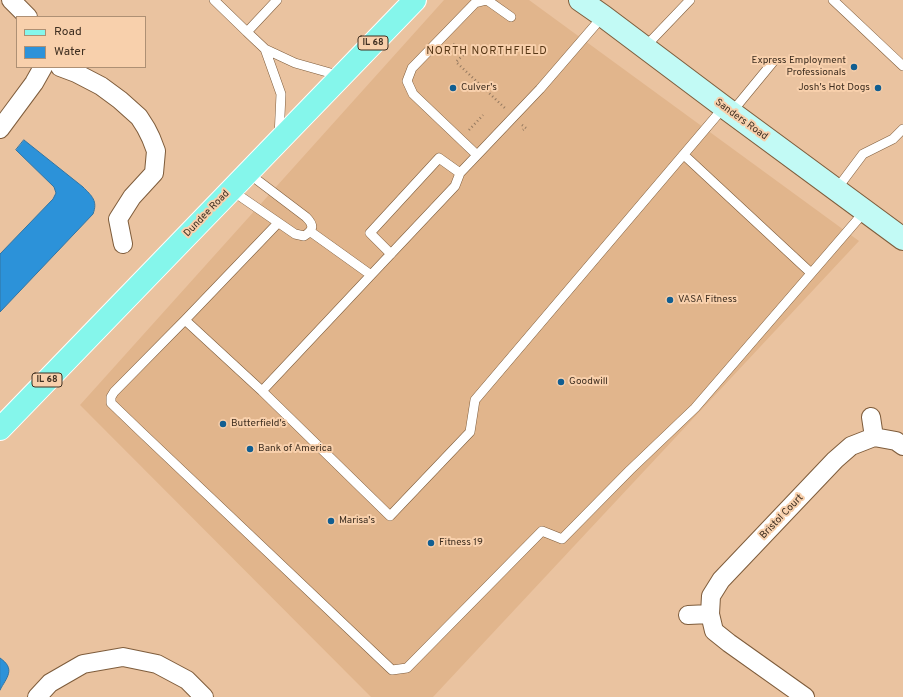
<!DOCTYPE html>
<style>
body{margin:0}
#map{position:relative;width:903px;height:697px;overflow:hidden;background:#eac3a0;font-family:Overpass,sans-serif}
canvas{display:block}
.legend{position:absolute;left:16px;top:16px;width:130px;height:52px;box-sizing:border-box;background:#f8d0ac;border:1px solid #ae9074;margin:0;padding:5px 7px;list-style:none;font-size:12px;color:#3f2f21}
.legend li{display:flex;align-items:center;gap:8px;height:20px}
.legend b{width:20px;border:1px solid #ae9074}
</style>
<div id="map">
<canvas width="903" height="697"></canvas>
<ul class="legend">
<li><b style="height:5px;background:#85f6eb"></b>Road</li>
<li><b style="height:11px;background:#2c92d9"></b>Water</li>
</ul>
</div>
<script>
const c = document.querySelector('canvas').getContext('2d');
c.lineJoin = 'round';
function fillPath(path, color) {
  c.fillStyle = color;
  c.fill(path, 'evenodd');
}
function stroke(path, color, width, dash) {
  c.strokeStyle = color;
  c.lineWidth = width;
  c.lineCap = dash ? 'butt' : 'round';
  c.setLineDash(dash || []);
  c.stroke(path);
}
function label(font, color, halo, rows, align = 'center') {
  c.font = font + ' Overpass,sans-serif';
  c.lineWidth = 4;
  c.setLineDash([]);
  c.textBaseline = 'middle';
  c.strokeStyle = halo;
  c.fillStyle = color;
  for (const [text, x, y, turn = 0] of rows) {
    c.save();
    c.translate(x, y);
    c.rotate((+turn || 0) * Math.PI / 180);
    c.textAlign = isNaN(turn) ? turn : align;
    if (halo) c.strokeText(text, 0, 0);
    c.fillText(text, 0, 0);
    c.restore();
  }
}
fillPath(new Path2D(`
 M444,0H529L859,241L433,697H371L80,405Z`), '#e1b58c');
const water = new Path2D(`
 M24,140L83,187C92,196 98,201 93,214L0,312V254L53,199L56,193L54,187L16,150Z
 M0,658C16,669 7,677 0,690Z`);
fillPath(water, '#2c92d9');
stroke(water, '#3274a2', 1);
const service = new Path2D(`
 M214,0L247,32
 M833,0L903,66
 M645,47L690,0
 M265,49L247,32L277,0
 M731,113L773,62
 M279,137L281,94L265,49L295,63L341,76
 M477,155L413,94L407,81L412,68L475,3L487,0L511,17
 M684,155L811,273
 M231,190L295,234L304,236C314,230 314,225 306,217L248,173
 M836,190L863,154L893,139L903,129
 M278,223L185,320L114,392L111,397V403L138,429L392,670L407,668L542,531L562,539L630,470L695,408L865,211
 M311,232L371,275L455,186L460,173L481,151L540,89L603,16
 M391,254L370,233L439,158L460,173
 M185,320L262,391L371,275
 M262,391L390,516L470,432L475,400L724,107`);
const minor = new Path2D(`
 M11,0L28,17
 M60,67L76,73L101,86L120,100L139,117L146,128L151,138L156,151L154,173L132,197L118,219L123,244
 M0,129L34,83L43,67
 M871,417L874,437
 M688,615L710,614
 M37,697L50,683L83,664L123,657L157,664L187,680L204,697
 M805,697L729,643L714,631L710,614L711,596L721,580L835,460L851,446L874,437L896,441L903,446`);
const secondary = new Path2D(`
 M580,0L603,16L724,107L903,239`);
const primary = new Path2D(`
 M0,429L415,0`);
stroke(service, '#7e5c3b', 10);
stroke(minor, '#7e5c3b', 20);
stroke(secondary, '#7e5c3b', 24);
stroke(primary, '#fff', 24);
stroke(new Path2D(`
 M453,44L464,54L456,62L506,109
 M522,125L526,128L523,130
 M469,130L483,115`), '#93785f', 2.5, [1, 3]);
stroke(service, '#fff', 9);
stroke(minor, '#fff', 18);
stroke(secondary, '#c2faf5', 22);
stroke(primary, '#85f6eb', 22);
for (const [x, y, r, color] of [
 [854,67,4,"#115e91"],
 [453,88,4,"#115e91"],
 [878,88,4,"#115e91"],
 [670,300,4,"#115e91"],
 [561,382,4,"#115e91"],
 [223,424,4,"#115e91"],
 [250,449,4,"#115e91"],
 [331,521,4,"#115e91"],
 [431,543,4,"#115e91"]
]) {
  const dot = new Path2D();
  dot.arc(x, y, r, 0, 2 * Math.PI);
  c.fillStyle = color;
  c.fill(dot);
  stroke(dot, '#f8d0ac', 1.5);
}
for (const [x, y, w] of [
 [373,43,30],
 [47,380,30]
]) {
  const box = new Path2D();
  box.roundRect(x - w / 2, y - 7, w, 14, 3);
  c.fillStyle = '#f8d0ac';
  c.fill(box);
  stroke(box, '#3f2f21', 1);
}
label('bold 9px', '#3f2f21', null, [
 ["IL 68",373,43],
 ["IL 68",47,380]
]);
label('10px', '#3f2f21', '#f8d0ac', [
 ["Express Employment",846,61,"right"],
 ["Professionals",846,73,"right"],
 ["Culver's",461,88],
 ["Josh's Hot Dogs",870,88,"right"],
 ["VASA Fitness",678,300],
 ["Goodwill",569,382],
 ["Butterfield's",231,424],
 ["Bank of America",258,449],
 ["Marisa's",339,521],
 ["Fitness 19",439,543]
], 'left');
label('10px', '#3f2f21', '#f8d0ac', [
 ["Sanders Road",741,120,36],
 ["Dundee Road",207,214,-46],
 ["Bristol Court",782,517,-46]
]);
c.letterSpacing = '1px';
label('11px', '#573716', '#f8d0ac', [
 ["NORTH NORTHFIELD",487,52]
]);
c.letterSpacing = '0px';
</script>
